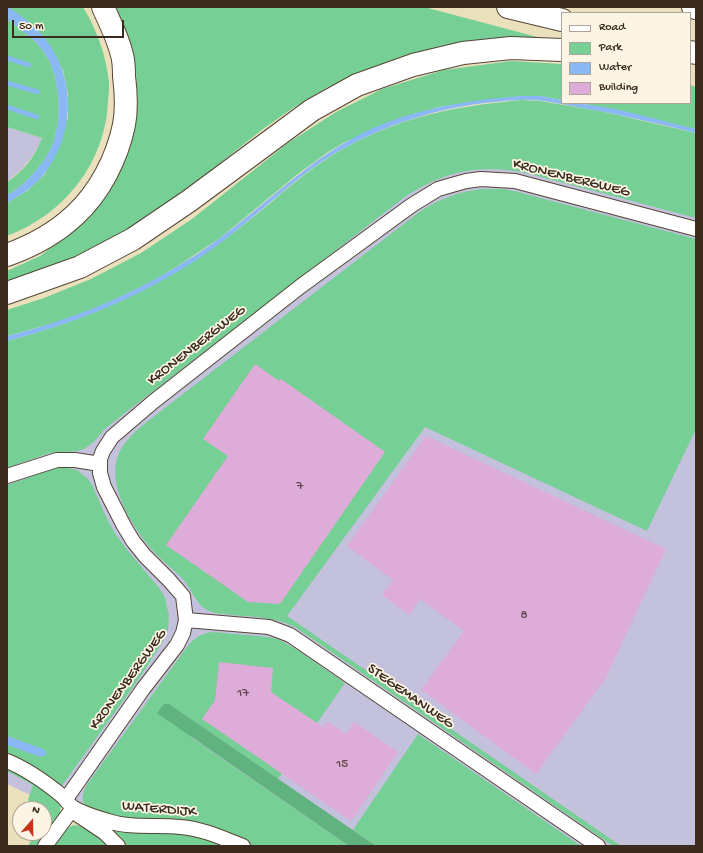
<!DOCTYPE html>
<style>
body{margin:0}
#map{position:relative;width:703px;height:853px;overflow:hidden;background:#ebe0bc;font-family:"Gochi Hand",sans-serif}
canvas{display:block}
.frame{position:absolute;inset:0;border:8px solid #3b2a1e;pointer-events:none}
.legend{position:absolute;left:561px;top:12px;width:130px;height:92px;box-sizing:border-box;background:#fcf5e5;border:1px solid #afa495;margin:0;padding:5px 7px;list-style:none;font-size:12px;color:#3b2a1e}
.legend li{display:flex;align-items:center;gap:8px;height:20px}
.legend b{width:20px;border:1px solid #afa495}
.north{position:absolute;left:12px;top:801px;width:40px;height:40px;box-sizing:border-box;background:#fcf5e5;border:1px solid #afa495;border-radius:50%;rotate:20deg;font-size:11px;font-weight:700;line-height:16px;text-align:center;color:#3b2a1e}
.north::after{content:'';display:block;margin:auto;width:14px;height:18px;background:#c8321e;clip-path:polygon(50% 0,100% 100%,50% 72%,0 100%)}
.scale{position:absolute;left:12px;top:20px;width:112px;height:18px;box-sizing:border-box;border:2px solid #3b2a1e;border-top:0;padding-left:5px;font-size:12px;line-height:14px;white-space:nowrap;color:#3b2a1e;-webkit-text-stroke:3px #fcf5e5;paint-order:stroke}
</style>
<div id="map">
<canvas width="703" height="853"></canvas>
<div class="frame"></div>
<ul class="legend">
<li><b style="height:5px;background:#fff"></b>Road</li>
<li><b style="height:11px;background:#76cf95"></b>Park</li>
<li><b style="height:11px;background:#89b8f4"></b>Water</li>
<li><b style="height:11px;background:#deacd9"></b>Building</li>
</ul>
<div class="north">N</div>
<div class="scale">50 m</div>
</div>
<script>
const c = document.querySelector('canvas').getContext('2d');
c.lineJoin = 'round';
function fillPath(path, color) {
  c.fillStyle = color;
  c.fill(path, 'evenodd');
}
function stroke(path, color, width, dash) {
  c.strokeStyle = color;
  c.lineWidth = width;
  c.lineCap = dash ? 'butt' : 'round';
  c.setLineDash(dash || []);
  c.stroke(path);
}
function label(font, color, halo, rows, align = 'center') {
  c.font = font + ' "Gochi Hand",sans-serif';
  c.lineWidth = 3.5;
  c.setLineDash([]);
  c.textBaseline = 'middle';
  c.strokeStyle = halo;
  c.fillStyle = color;
  for (const [text, x, y, turn = 0] of rows) {
    c.save();
    c.translate(x, y);
    c.rotate((+turn || 0) * Math.PI / 180);
    c.textAlign = isNaN(turn) ? turn : align;
    if (halo) c.strokeText(text, 0, 0);
    c.fillText(text, 0, 0);
    c.restore();
  }
}
fillPath(new Path2D(`
 M7,127L42,138L39,146L31,158L21,170L7,182Z
 M454,146L696,200V846H359L89,803L45,802L7,784V447Z`), '#c3c1db');
fillPath(new Path2D(`
 M7,7H83C97,30 106,55 109,82C109,87 109,94 108,100C106,162 65,214 7,236V203L27,191L45,174L68,118V94L63,70L36,27Z
 M116,7H424L560,43L366,73L328,87L293,108L263,129L180,195L129,230L68,260L7,282V271L40,256L67,235L137,100L136,69L128,36Z
 M7,19C22,30 37,40 47,57C59,76 62,116 55,137C49,159 27,185 7,195V182C23,172 36,155 42,138L7,127Z
 M511,61L562,64V100L540,96H521L438,107L347,141L328,152L299,173L220,238L176,267L151,282L105,304L61,321L7,336V310L44,298L91,279L141,253L192,219L288,143L336,112L382,89L444,70Z
 M690,85L696,87V129L580,103H690Z
 M522,100L540,101L600,111L696,133V218L530,174C483,163 446,170 406,196L112,423L104,430L94,442L84,449L77,451L50,453L7,468V341C87,320 154,291 221,242C254,219 283,190 316,166C381,121 444,107 522,100Z
 M481,189H503L514,191L696,239V429L647,531L425,427L287,616L621,846H613L295,627C275,617 254,617 233,615C225,614 216,614 209,611C194,604 192,587 180,576C172,568 162,561 154,552C133,528 104,483 120,451C129,434 147,422 161,411L418,213C438,199 458,192 481,189Z
 M62,467L77,470L88,479L92,485L107,519L116,535L128,551L160,589L165,598L169,616L168,630L162,643L138,680L61,787L7,757V745L41,757L45,751L7,736V485L55,468Z
 M213,632L268,637L278,639L296,649L345,683L278,779L169,704L192,738L349,846H250L231,837L126,822L86,807C81,800 82,794 86,786L187,647C194,638 202,633 213,632Z
 M418,734L581,846H376L353,830Z
 M7,765L20,771L61,804L60,815L40,846H28L35,833H44V809H33L28,800L33,785L7,771Z
 M74,825C87,826 100,837 110,846H52L63,830Z
 M108,826L176,830L235,846H127L121,837Z`), '#76cf95');
fillPath(new Path2D(`
 M164,704H169L376,846H349L157,713Z`), '#60b27e');
fillPath(new Path2D(`
 M7,7C14,10 19,15 25,19C74,56 82,124 45,173C35,186 21,195 7,203V195C27,185 49,159 55,137C62,116 59,76 47,57C37,40 22,30 7,19Z
 M521,96H540L562,100V103C604,103 654,119 696,129V133C657,123 617,114 577,107C559,104 540,99 521,100C442,103 364,128 302,176C267,204 235,234 198,259C138,298 76,323 7,341V336C84,317 156,285 220,238C270,201 311,157 369,130C417,108 469,100 521,96Z
 M7,736L43,749L46,752V755L41,757L7,745Z`), '#89b8f4');
stroke(new Path2D(`
 M7,58L29,65
 M7,83L38,92
 M7,107L37,117`), '#89b8f4', 4.5);
fillPath(new Path2D(`
 M255,364L279,381L281,379L385,452L280,604L248,602L166,545L228,456L203,439Z
 M426,436L666,549L605,679L536,774L421,690L464,631L420,599L409,615L382,595L393,580L347,546Z
 M219,662L273,668L271,692L323,727L327,721L346,734L354,722L398,752L351,821L202,719L215,700Z`), '#deacd9');
const minor = new Path2D(`
 M7,476L57,460H75L100,464
 M186,620L269,627L290,635L598,846
 M7,761C27,769 45,782 61,795C66,799 69,805 74,808C83,813 98,818 108,821C132,829 157,824 181,827C203,829 222,838 243,846
 M66,799L143,689L177,645L183,633L186,620L183,596L169,580L145,556L133,541L124,526L104,487L100,473V459L103,451L112,437L153,402L301,286L412,205L438,189L466,181L481,179L515,181L696,229
 M45,846L73,808L75,813L105,833L118,846`);
const motorway = new Path2D(`
 M508,7L562,20
 M693,7L696,8
 M690,52L696,53
 M7,255C32,246 56,233 75,215C100,192 117,158 124,125C127,109 126,92 124,76C124,69 124,62 122,55C118,38 110,23 103,7
 M7,293L80,267L133,239L189,201L312,110L357,85L413,65L463,53L511,48L562,50`);
stroke(minor, '#554536', 16);
stroke(motorway, '#554536', 24);
stroke(minor, '#fff', 14);
stroke(motorway, '#fff', 22);
label('13px', '#644a4d', null, [
 ["7",300,487],
 ["8",524,616],
 ["17",243,694],
 ["15",342,765]
]);
label('15px', '#3b2a1e', '#fcf5e5', [
 ["KRONENBERGWEG",571,179,14],
 ["KRONENBERGWEG",197,346,-38],
 ["KRONENBERGWEG",129,680,-54],
 ["STEGEMANWEG",410,697,35],
 ["WATERDIJK",159,810,5]
]);
</script>
